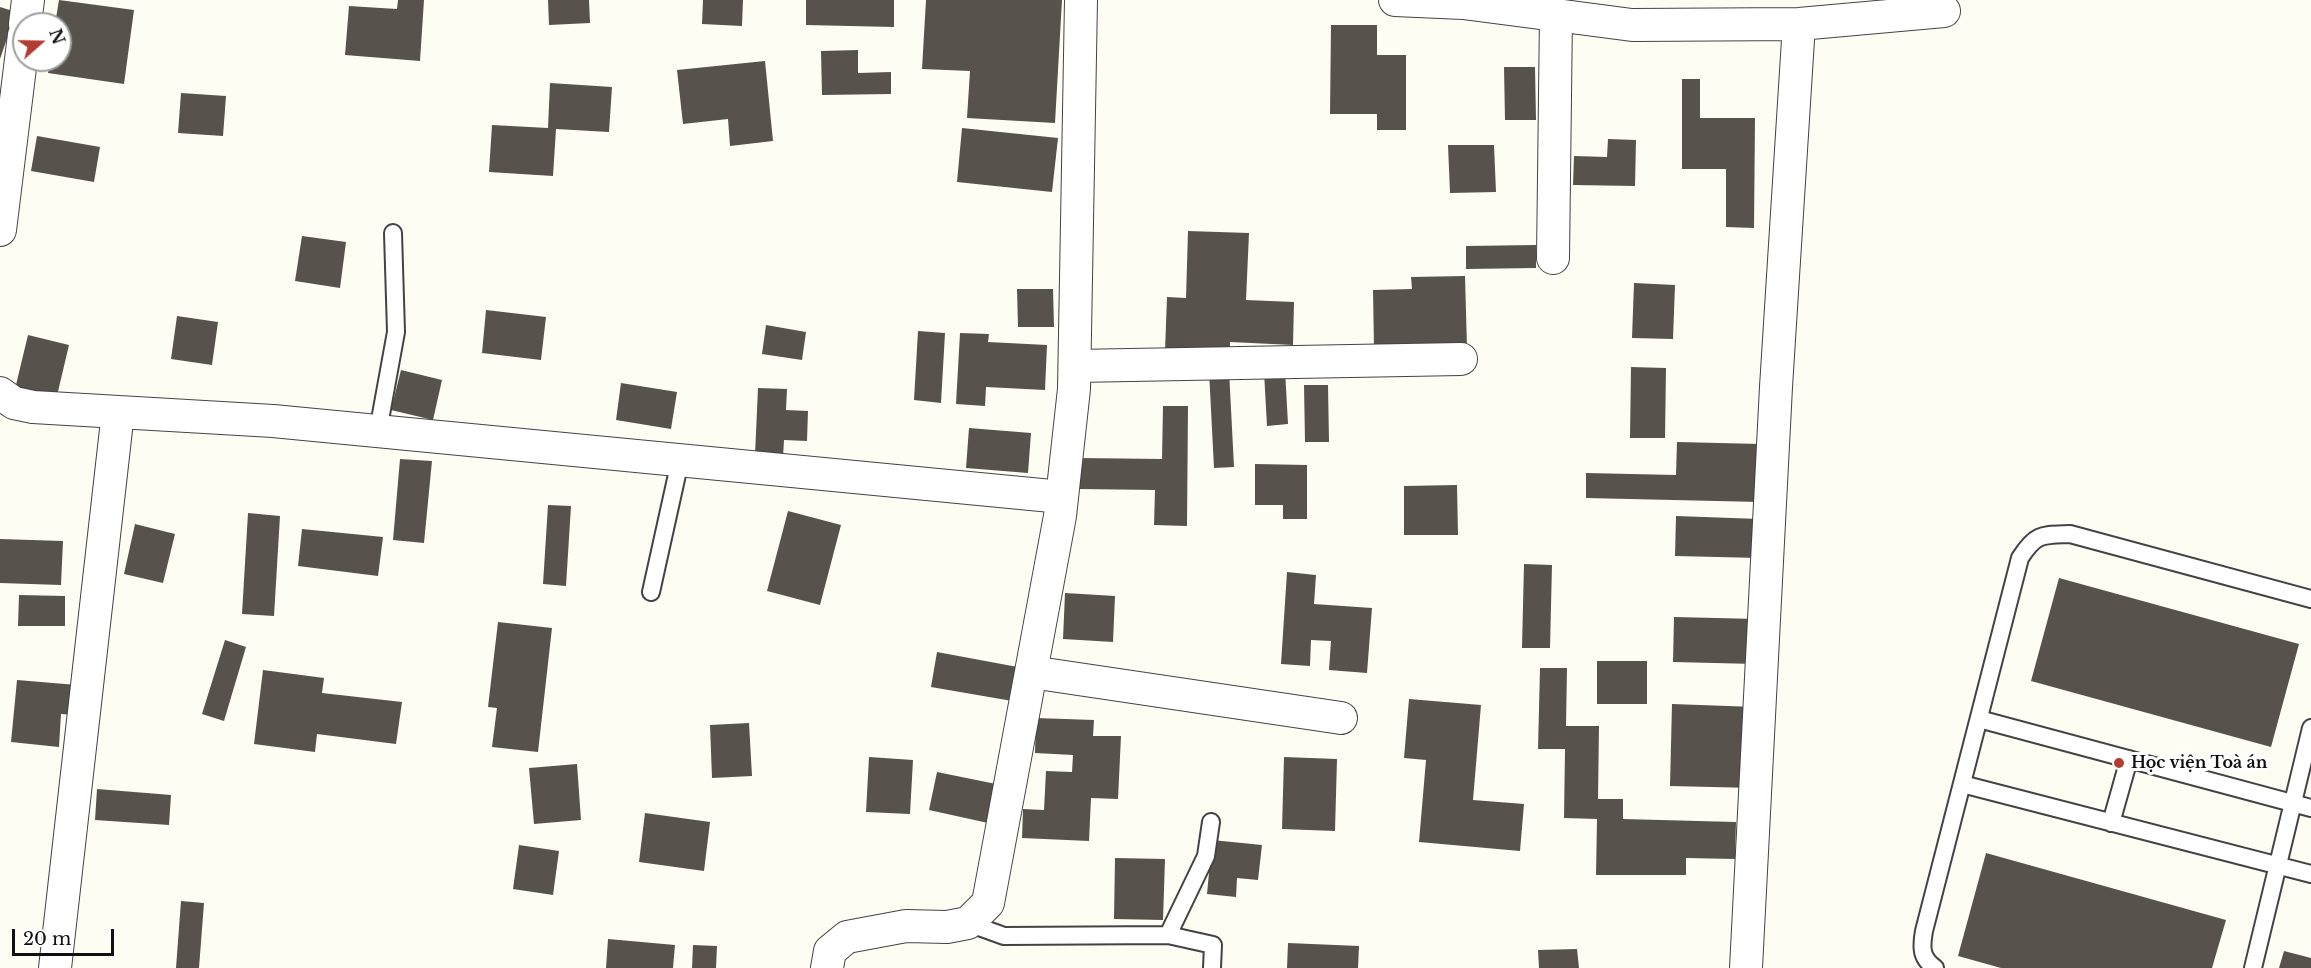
<!DOCTYPE html>
<meta charset="utf-8">
<style>
body{margin:0}
#map{position:relative;width:2311px;height:968px;overflow:hidden;background:#fefdf4;font-family:"Libre Baskerville",serif}
canvas{display:block}
.north{position:absolute;left:12px;top:12px;width:60px;height:60px;box-sizing:border-box;background:#fff;border:2px solid #9f9f9f;border-radius:50%;rotate:70deg;font-size:16px;font-weight:700;line-height:24px;text-align:center;color:#101010}
.north::after{content:'';display:block;margin:auto;width:21px;height:27px;background:#b43d33;clip-path:polygon(50% 0,100% 100%,50% 72%,0 100%)}
.scale{position:absolute;left:12px;top:929px;width:102px;height:27px;box-sizing:border-box;border:3px solid #101010;border-top:0;padding-left:8px;font-size:18px;line-height:21px;white-space:nowrap;color:#101010;-webkit-text-stroke:4px #fff;paint-order:stroke}
</style>
<div id="map">
<canvas width="2311" height="968"></canvas>
<div class="north">N</div>
<div class="scale">20 m</div>
</div>
<script>
const c = document.querySelector('canvas').getContext('2d');
c.lineJoin = 'round';
function fillPath(path, color) {
  c.fillStyle = color;
  c.fill(path, 'evenodd');
}
function stroke(path, color, width, dash) {
  c.strokeStyle = color;
  c.lineWidth = width;
  c.lineCap = dash ? 'butt' : 'round';
  c.setLineDash(dash || []);
  c.stroke(path);
}
function label(font, color, halo, rows, align = 'center') {
  c.font = font + ' "Libre Baskerville",serif';
  c.lineWidth = 6;
  c.setLineDash([]);
  c.textBaseline = 'middle';
  c.strokeStyle = halo;
  c.fillStyle = color;
  for (const [text, x, y, turn = 0] of rows) {
    c.save();
    c.translate(x, y);
    c.rotate((+turn || 0) * Math.PI / 180);
    c.textAlign = isNaN(turn) ? turn : align;
    if (halo) c.strokeText(text, 0, 0);
    c.fillText(text, 0, 0);
    c.restore();
  }
}
fillPath(new Path2D(`
 M59,0L134,10L124,84L48,73L50,60H60V24H55Z
 M398,0H424L420,61L345,55L349,6L397,9Z
 M548,0H589L590,23L549,25Z
 M703,0H743L742,26L702,24Z
 M806,0H894V27L806,25Z
 M926,0H1062L1055,123L967,118L970,71L922,69Z
 M0,7L16,12L0,59Z
 M1331,25H1377V55H1406V130H1377V114H1330Z
 M858,50V73L891,72V94L822,95L821,51Z
 M765,61L773,141L730,146L728,119L683,124L677,70Z
 M1504,67H1535L1536,120H1505Z
 M1682,79H1700V118H1755L1754,228L1726,227V169H1682Z
 M550,83L612,87L609,132L556,129L553,176L489,172L492,125L548,128Z
 M181,93L226,96L223,136L178,133Z
 M962,128L1058,138L1052,192L957,182Z
 M37,136L100,147L94,182L31,171Z
 M1608,139L1636,140L1635,186L1573,185L1574,156L1607,157Z
 M1448,145H1494L1496,192L1450,193Z
 M1188,231L1249,233L1246,300L1294,302L1293,345L1230,342V353L1165,351L1167,297L1186,298Z
 M302,236L346,242L340,288L295,281Z
 M1536,245V268L1466,269V246Z
 M1465,276L1467,348L1374,349L1373,290L1412,289L1411,277Z
 M1634,283L1675,285L1673,339L1632,338Z
 M1017,289H1053L1054,327H1018Z
 M486,310L546,317L541,360L482,353Z
 M177,316L218,322L212,365L171,359Z
 M766,325L806,332L802,360L762,354Z
 M918,331L945,333L941,403L914,400Z
 M960,333L989,334L988,342L1047,345L1045,390L986,387L985,406L956,404Z
 M28,335L69,345L56,400L15,389Z
 M1631,367L1666,368L1665,438H1630Z
 M401,370L442,380L433,420L391,410Z
 M1229,370L1234,467L1214,468L1209,371Z
 M1285,370L1288,424L1267,426L1264,372Z
 M621,383L677,392L671,429L616,420Z
 M1304,385H1328L1329,442H1305Z
 M758,388L787,389L786,410L808,411L807,441L784,440L783,457L755,455Z
 M1163,406H1188L1187,526L1154,525L1155,490L1079,489V458L1162,459Z
 M969,428L1031,433L1028,473L966,468Z
 M1677,442L1761,444L1760,502L1586,498V473L1676,475Z
 M400,459L432,461L424,543L393,540Z
 M1255,464L1307,465V519H1283V505H1255Z
 M1457,485L1458,535H1404V486Z
 M548,505L571,506L566,586L543,584Z
 M788,511L841,525L820,605L767,591Z
 M248,513L280,516L274,616L242,614Z
 M1676,516L1760,519L1759,558L1675,556Z
 M135,524L175,534L163,583L124,574Z
 M302,529L383,537L378,576L298,566Z
 M0,539L63,541L61,585L0,583Z
 M1524,564L1552,565L1550,648H1522Z
 M1287,572L1316,575L1314,604L1372,608L1367,673L1329,670L1331,641L1311,640L1310,666L1281,664Z
 M2059,578L2299,644L2271,747L2031,681Z
 M1065,593L1115,596L1113,642L1063,639Z
 M19,595L65,596V626H18Z
 M1674,617L1758,619L1756,664L1673,662Z
 M498,622L552,628L538,752L492,747L497,708L488,707Z
 M225,640L246,647L224,721L202,714Z
 M937,652L1023,668L1018,702L931,687Z
 M1597,661H1647V704H1597Z
 M1540,668H1567L1566,726H1599L1598,799H1623V819L1736,822L1735,859L1686,858V875H1596L1597,819L1564,818L1565,749H1538Z
 M263,670L324,678L322,693L402,702L396,744L317,734L315,752L254,744Z
 M17,680L77,685L74,715L61,714L59,747L11,742Z
 M1409,699L1481,705L1473,800L1524,804L1520,851L1419,842L1426,760L1404,758Z
 M1672,704L1756,707L1754,788L1670,786Z
 M1036,718L1094,720L1093,736H1121L1118,799L1091,798L1089,841L1022,838L1023,809L1044,810L1046,771L1072,772L1073,755L1035,753Z
 M749,723L752,776L712,778L710,725Z
 M869,757L913,760L910,814L866,812Z
 M1284,757L1337,759L1335,831L1282,829Z
 M577,764L581,820L534,824L529,768Z
 M937,772L996,784L988,823L929,810Z
 M97,789L171,795L169,825L95,820Z
 M645,813L710,822L704,871L639,862Z
 M1212,840L1262,845L1258,880L1237,878L1236,897L1207,894Z
 M519,845L559,851L553,895L513,889Z
 M1986,853L2226,920L2212,968H2001L1958,956Z
 M1115,858L1165,859L1163,920L1114,919Z
 M181,901L204,903L199,968H176Z
 M608,939L675,945L673,968H606Z
 M1288,943L1359,946L1358,968H1287Z
 M693,945L717,946L716,968H692Z
 M1577,949L1579,968H1539L1538,950Z
 M2284,951L2311,958V968H2279Z`), '#58524d');
const service = new Path2D(`
 M378,431L396,332L393,233
 M651,592L680,461
 M1979,719L2311,808
 M1962,784L2311,874
 M2111,823L2129,759
 M968,923L1004,936L1168,935L1213,945L1212,968
 M1168,935L1206,856L1211,822
 M1935,968C1921,958 1921,948 1924,931L2020,558C2036,533 2042,535 2070,534L2311,599
 M2253,968L2311,728`);
const minor = new Path2D(`
 M1395,0L1463,3L1632,25L1799,24L1944,11
 M25,24L28,0
 M0,230L24,35
 M1553,258L1556,15
 M1075,366L1461,359
 M0,393L14,403L33,407L273,421L1062,497
 M1031,672L1341,718
 M55,968L118,412
 M827,968L830,951L847,937L906,926L947,927L968,923L988,903L1060,516L1074,389L1081,0
 M1746,968L1776,387L1799,24`);
stroke(service, '#434343', 20);
stroke(minor, '#434343', 34);
stroke(service, '#fff', 16);
stroke(minor, '#fff', 32);
for (const [x, y, r, color] of [
 [2119,763,6,"#b43d33"]
]) {
  const dot = new Path2D();
  dot.arc(x, y, r, 0, 2 * Math.PI);
  c.fillStyle = color;
  c.fill(dot);
  stroke(dot, '#fff', 2);
}
label('bold 16px', '#101010', '#fff', [
 ["Học viện Toà án",2131,763]
], 'left');
</script>
